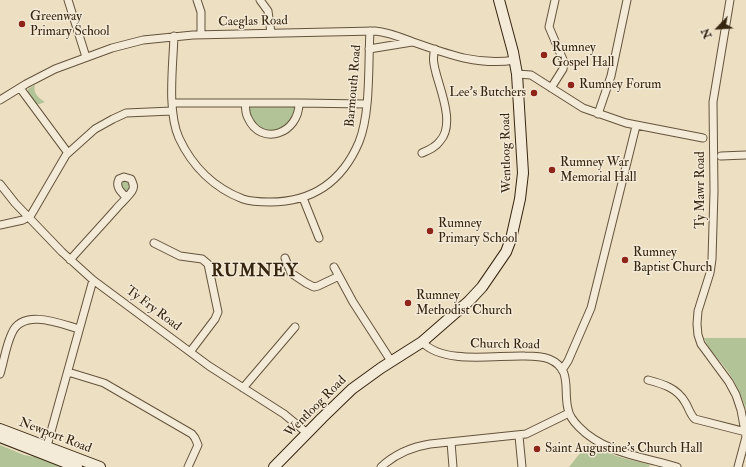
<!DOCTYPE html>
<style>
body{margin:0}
#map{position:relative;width:746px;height:467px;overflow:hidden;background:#eddfc2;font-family:"IM FELL Double Pica",serif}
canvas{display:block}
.north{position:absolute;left:698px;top:8px;width:40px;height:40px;-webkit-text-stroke:3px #f3ead7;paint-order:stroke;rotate:245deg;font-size:11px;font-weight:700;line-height:16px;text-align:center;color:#36250f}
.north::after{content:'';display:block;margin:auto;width:14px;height:18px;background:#36250f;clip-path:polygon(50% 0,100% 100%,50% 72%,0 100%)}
</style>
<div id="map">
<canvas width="746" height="467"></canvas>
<div class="north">N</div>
</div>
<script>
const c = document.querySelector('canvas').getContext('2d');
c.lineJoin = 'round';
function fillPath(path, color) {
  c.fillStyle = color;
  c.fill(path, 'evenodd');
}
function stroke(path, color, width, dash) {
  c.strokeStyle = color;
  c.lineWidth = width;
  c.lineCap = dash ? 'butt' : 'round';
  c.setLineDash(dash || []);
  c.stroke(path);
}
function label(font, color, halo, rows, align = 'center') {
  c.font = font + ' "IM FELL Double Pica",serif';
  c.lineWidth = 3;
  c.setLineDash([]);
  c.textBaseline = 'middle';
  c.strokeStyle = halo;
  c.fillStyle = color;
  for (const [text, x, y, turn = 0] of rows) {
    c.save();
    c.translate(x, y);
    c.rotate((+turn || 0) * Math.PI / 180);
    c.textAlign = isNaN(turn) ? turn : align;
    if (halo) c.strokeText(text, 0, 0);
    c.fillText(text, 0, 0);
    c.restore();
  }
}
fillPath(new Path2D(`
 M35,85C32,93 40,99 45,102L37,105L28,92V89Z
 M249,107H295C291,138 251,139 249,107Z
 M124,179L130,182V187L128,191L122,189L120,182Z
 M704,338H746V409C741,394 735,381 726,369C719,359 708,349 704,338Z
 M588,443L589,445H592V444L616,456L650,465L649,467H569Z
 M0,445L24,455L35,457L61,467H0Z`), '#b2c398');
const minor = new Path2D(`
 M68,0L86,57
 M197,0L201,12V35
 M260,0L268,11L271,33
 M730,0L713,102L714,191L712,259L710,273L698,311L697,324L698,335L701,344L729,382L736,395L741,410L746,437L738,467
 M174,36C173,66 167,111 179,138C192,166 214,188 243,199C252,202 261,202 270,202C313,202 342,182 359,142C371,112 368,63 370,31
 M369,49L412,42
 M517,74L531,75L583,108L626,123L703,138
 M20,88L68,153
 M551,88L563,69L564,62L549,27L555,0
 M0,100L26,84L55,69L112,48L143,40L193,35L375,31C388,32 400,37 413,42C447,54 478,66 515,60
 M172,103H245C246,108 245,113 248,118C261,147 299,134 299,103L366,104
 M245,103H299
 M598,114L611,76L627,0
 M422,153C429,150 436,147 440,141C455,125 441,92 436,73C434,65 432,58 435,49
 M721,156L746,155
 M0,184L15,203L62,252L93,280L209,366L284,414L307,433
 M303,198L319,238
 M0,225L23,220L31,215L66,155L95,129L113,119L126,113L172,111
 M154,243L180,256L202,259L208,264L218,312L215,319L190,352
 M285,258L291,273L306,283L314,287L318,286L339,276
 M70,260C85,243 101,226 116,209C121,203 128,197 132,191C135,187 133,183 131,179L124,177L119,179C115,187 121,192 126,197
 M334,267L353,302L391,361
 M422,342C444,365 495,355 525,356C533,356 541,356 549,359C573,369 563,390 568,409C569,416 574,422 579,427C604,453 643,457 677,467
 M562,370L568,361L591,308L636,126
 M68,372L104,383L192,434L195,438L198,445L188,467
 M0,374C4,361 6,345 12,333C23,308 61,324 79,329
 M648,380C663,384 677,388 685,402C689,408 690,415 695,419L746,432
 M243,388L295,327
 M519,436L522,467
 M451,442L453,467
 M47,446L93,280
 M381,467C395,454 411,447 430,444L526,434L569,413`);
const secondary = new Path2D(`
 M0,429L100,467
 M0,437L77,467
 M274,467L322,418L352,389L381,368L422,342L469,301L482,287L506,252L511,239L520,199L523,173L517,74L513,52L499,0`);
stroke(minor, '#64543c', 9);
stroke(secondary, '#36250f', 12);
stroke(minor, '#f3ead7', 7);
stroke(secondary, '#f3ead7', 10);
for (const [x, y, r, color] of [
 [22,24,4,"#8f2418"],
 [544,55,4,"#8f2418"],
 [571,85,4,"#8f2418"],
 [534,93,4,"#8f2418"],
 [552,170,4,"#8f2418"],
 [430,231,4,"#8f2418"],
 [625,260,4,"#8f2418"],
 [408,303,4,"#8f2418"],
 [537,449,4,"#8f2418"]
]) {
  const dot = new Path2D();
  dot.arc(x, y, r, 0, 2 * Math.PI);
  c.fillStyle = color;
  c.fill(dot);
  stroke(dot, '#f3ead7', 1.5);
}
label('13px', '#36250f', '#f3ead7', [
 ["Greenway",30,17],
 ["Primary School",30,32],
 ["Rumney",552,48],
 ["Gospel Hall",552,63],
 ["Rumney Forum",579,85],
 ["Lee's Butchers",526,93,"right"],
 ["Rumney War",560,163],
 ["Memorial Hall",560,178],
 ["Rumney",438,224],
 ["Primary School",438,239],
 ["Rumney",633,253],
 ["Baptist Church",633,268],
 ["Rumney",416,296],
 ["Methodist Church",416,311],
 ["Saint Augustine's Church Hall",545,449]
], 'left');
label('13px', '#36250f', '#f3ead7', [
 ["Caeglas Road",253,22,-1],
 ["Barmouth Road",354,86,-85],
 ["Wentloog Road",507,153,-91],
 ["Ty Mawr Road",701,190,-90],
 ["Ty Fry Road",153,309,37],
 ["Church Road",505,345,1],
 ["Wentloog Road",316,407,-45],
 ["Newport Road",55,436,21]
]);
c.letterSpacing = '1px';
label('bold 17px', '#36250f', '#f3ead7', [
 ["RUMNEY",255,272]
]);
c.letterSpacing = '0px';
</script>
